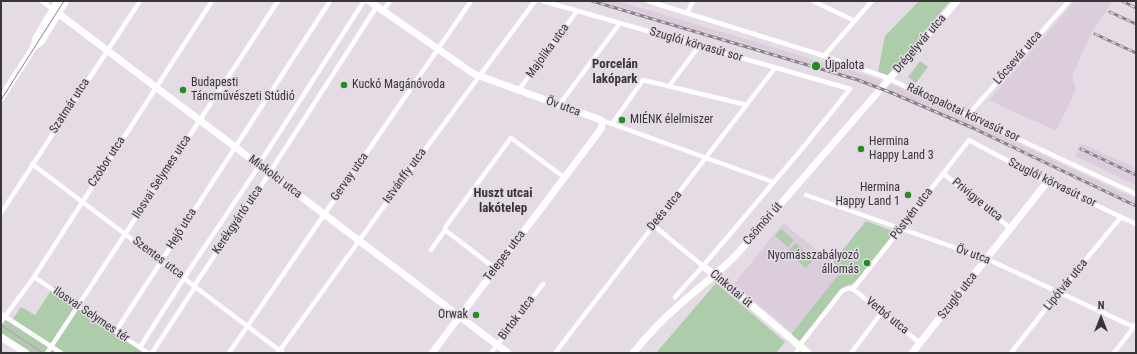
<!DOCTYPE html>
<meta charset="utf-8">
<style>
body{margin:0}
#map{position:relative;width:1137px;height:354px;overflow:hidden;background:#e4dbe5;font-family:"Roboto Condensed",sans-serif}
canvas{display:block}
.frame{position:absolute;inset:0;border:2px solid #383538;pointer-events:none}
.north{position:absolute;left:1081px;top:298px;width:40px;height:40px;-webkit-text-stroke:3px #e4dbe5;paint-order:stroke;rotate:0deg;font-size:11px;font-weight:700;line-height:16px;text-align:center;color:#383538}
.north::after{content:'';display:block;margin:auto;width:14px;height:18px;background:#383538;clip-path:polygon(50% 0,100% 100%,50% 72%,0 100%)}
</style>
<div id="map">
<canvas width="1137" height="354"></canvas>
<div class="frame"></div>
<div class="north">N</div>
</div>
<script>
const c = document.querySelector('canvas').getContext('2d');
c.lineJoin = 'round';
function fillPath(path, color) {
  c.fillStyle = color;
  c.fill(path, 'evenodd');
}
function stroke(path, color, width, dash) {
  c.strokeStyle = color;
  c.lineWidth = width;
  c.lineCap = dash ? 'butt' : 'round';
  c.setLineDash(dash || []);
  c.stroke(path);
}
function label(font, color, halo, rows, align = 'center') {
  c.font = font + ' "Roboto Condensed",sans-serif';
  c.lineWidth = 3;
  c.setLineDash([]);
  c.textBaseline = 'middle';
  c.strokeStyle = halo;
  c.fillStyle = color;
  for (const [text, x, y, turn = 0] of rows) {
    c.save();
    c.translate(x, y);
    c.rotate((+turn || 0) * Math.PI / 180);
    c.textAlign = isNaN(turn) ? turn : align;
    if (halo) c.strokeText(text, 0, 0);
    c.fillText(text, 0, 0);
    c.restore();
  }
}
fillPath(new Path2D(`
 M598,1H617L850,70L901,88L1136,199V208L898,95L864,82L818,69Z
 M1075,1H1113L1093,30L1072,76L1076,90L1056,131L1034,120L1033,121L989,100Z
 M1080,143L1136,168V185L1075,156Z
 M783,223L842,270L792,333L734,284Z`), '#dccddc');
fillPath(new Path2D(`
 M919,1H950L919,38L890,76L878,72L885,36Z
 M920,61L928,67L916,83L908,77Z
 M866,221L895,232L856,281L851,284L841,289L800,342H799L792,335V333L842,270L833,262Z
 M781,229L794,240L788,247L775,236Z
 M796,243L814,259L806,268L787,252Z
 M716,283L785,342L776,353H656Z
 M54,286L151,353H30L1,334V317L10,323L21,307L35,315Z`), '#adcdaa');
stroke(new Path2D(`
 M1,325L43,353`), '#bc9cbd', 1.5);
stroke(new Path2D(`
 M42,1L54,10
 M543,1L850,89L806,144L703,266L675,297
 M648,1L815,53L885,77L1136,194
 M813,1L855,21
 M383,11L390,1
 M687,13L693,1
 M824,56L872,1
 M669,86L699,46
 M518,91L577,11
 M559,105L620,23
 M968,115L1069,1
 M601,120L773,182
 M612,124L643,80L747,105
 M32,164L283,353
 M943,173L1010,228
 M806,195L987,259L1136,328
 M1,213L140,1
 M653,225L703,266
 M445,230L496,269
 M431,250L445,230L446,226L511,138L565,178
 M34,277L148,353
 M853,289L898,232L969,140L1047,182L1136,224
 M853,289L920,343
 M1,314L61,353
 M1,322L34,277L212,1
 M116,331L330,1
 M140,347L186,275L255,172L261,161L364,1
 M47,353L278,1
 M152,353L193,290L196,283L254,197L377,6
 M229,353L471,1
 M278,353L418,159L535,1
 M491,353L543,284
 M555,353C628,258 702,163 775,68
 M796,353L802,342L842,291L848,288L853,289
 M851,353L882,312
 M1011,353L1059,292L1121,217
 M1114,353L1136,324`), '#fff', 4.5);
stroke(new Path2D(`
 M369,1L474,74L601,120L602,124L601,129L432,353
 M59,14L508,353
 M34,47L41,42L66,1
 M1,98L34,47L36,38L58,1
 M703,266L738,294L808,353
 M1,337L26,353
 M633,353C647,336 662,320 678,306C698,288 720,272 738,253L957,1
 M912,353L1047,182`), '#fff', 7);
stroke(new Path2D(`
 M1,100L64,1`), '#878288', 1);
const rail = new Path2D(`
 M592,1L858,80L892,93L973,128L1136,206
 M1122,1L1136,8
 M1110,12L1136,24
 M1095,34L1136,53
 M1081,149L1136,175`);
stroke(rail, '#878288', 3);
stroke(rail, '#e4dbe5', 1.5, [4.5]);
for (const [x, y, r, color] of [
 [816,66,5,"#1c911c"],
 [344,85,4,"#1c911c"],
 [183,90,4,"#1c911c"],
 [622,120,4,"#1c911c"],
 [861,149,4,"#1c911c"],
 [908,195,4,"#1c911c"],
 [867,263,4,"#1c911c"],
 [476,315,4,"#1c911c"]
]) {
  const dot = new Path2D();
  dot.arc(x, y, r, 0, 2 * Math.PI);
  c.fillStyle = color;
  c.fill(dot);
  stroke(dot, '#e4dbe5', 1.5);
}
label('12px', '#383538', '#e4dbe5', [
 ["Drégelyvár utca",920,44,-49],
 ["Szuglói körvasút sor",696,45,16],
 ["Majolika utca",548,51,-54],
 ["Lőcsevár utca",1018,58,-49],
 ["Szatmár utca",70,106,-57],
 ["Öv utca",563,107,20],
 ["Rákospalotai körvasút sor",963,113,25],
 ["Czobor utca",107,162,-57],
 ["Istvánffy utca",405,176,-54],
 ["Ilosvai Selymes utca",162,177,-57],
 ["Miskolci utca",275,177,37],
 ["Gervay utca",350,177,-55],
 ["Szuglói körvasút sor",1052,183,26],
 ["Privigye utca",977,200,39],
 ["Deés utca",665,211,-51],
 ["Pöstyén utca",912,214,-53],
 ["Kerékgyártó utca",238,220,-56],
 ["Csömöri út",763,224,-49],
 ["Hejő utca",182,229,-58],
 ["Öv utca",973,255,20],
 ["Telepes utca",505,256,-53],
 ["Szentes utca",158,258,37],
 ["Lipótvár utca",1066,285,-51],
 ["Cinkotai út",731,289,40],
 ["Szugló utca",958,296,-52],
 ["Ilosvai Selymes tér",91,315,34],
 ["Verbó utca",887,316,39],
 ["Birtok utca",517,318,-53]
]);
label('12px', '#383538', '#e4dbe5', [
 ["Újpalota",825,66],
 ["Budapesti",191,83],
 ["Táncművészeti Stúdió",191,97],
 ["Kuckó Magánóvoda",352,85],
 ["MIÉNK élelmiszer",630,120],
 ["Hermina",869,142],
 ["Happy Land 3",869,156],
 ["Hermina",900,188,"right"],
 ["Happy Land 1",900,202,"right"],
 ["Nyomásszabályozó",859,256,"right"],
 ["állomás",859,270,"right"],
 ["Orwak",468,315,"right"]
], 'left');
label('bold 13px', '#383538', '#e4dbe5', [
 ["Porcelán",615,65],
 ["lakópark",615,80],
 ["Huszt utcai",503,194],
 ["lakótelep",503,209]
]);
</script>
